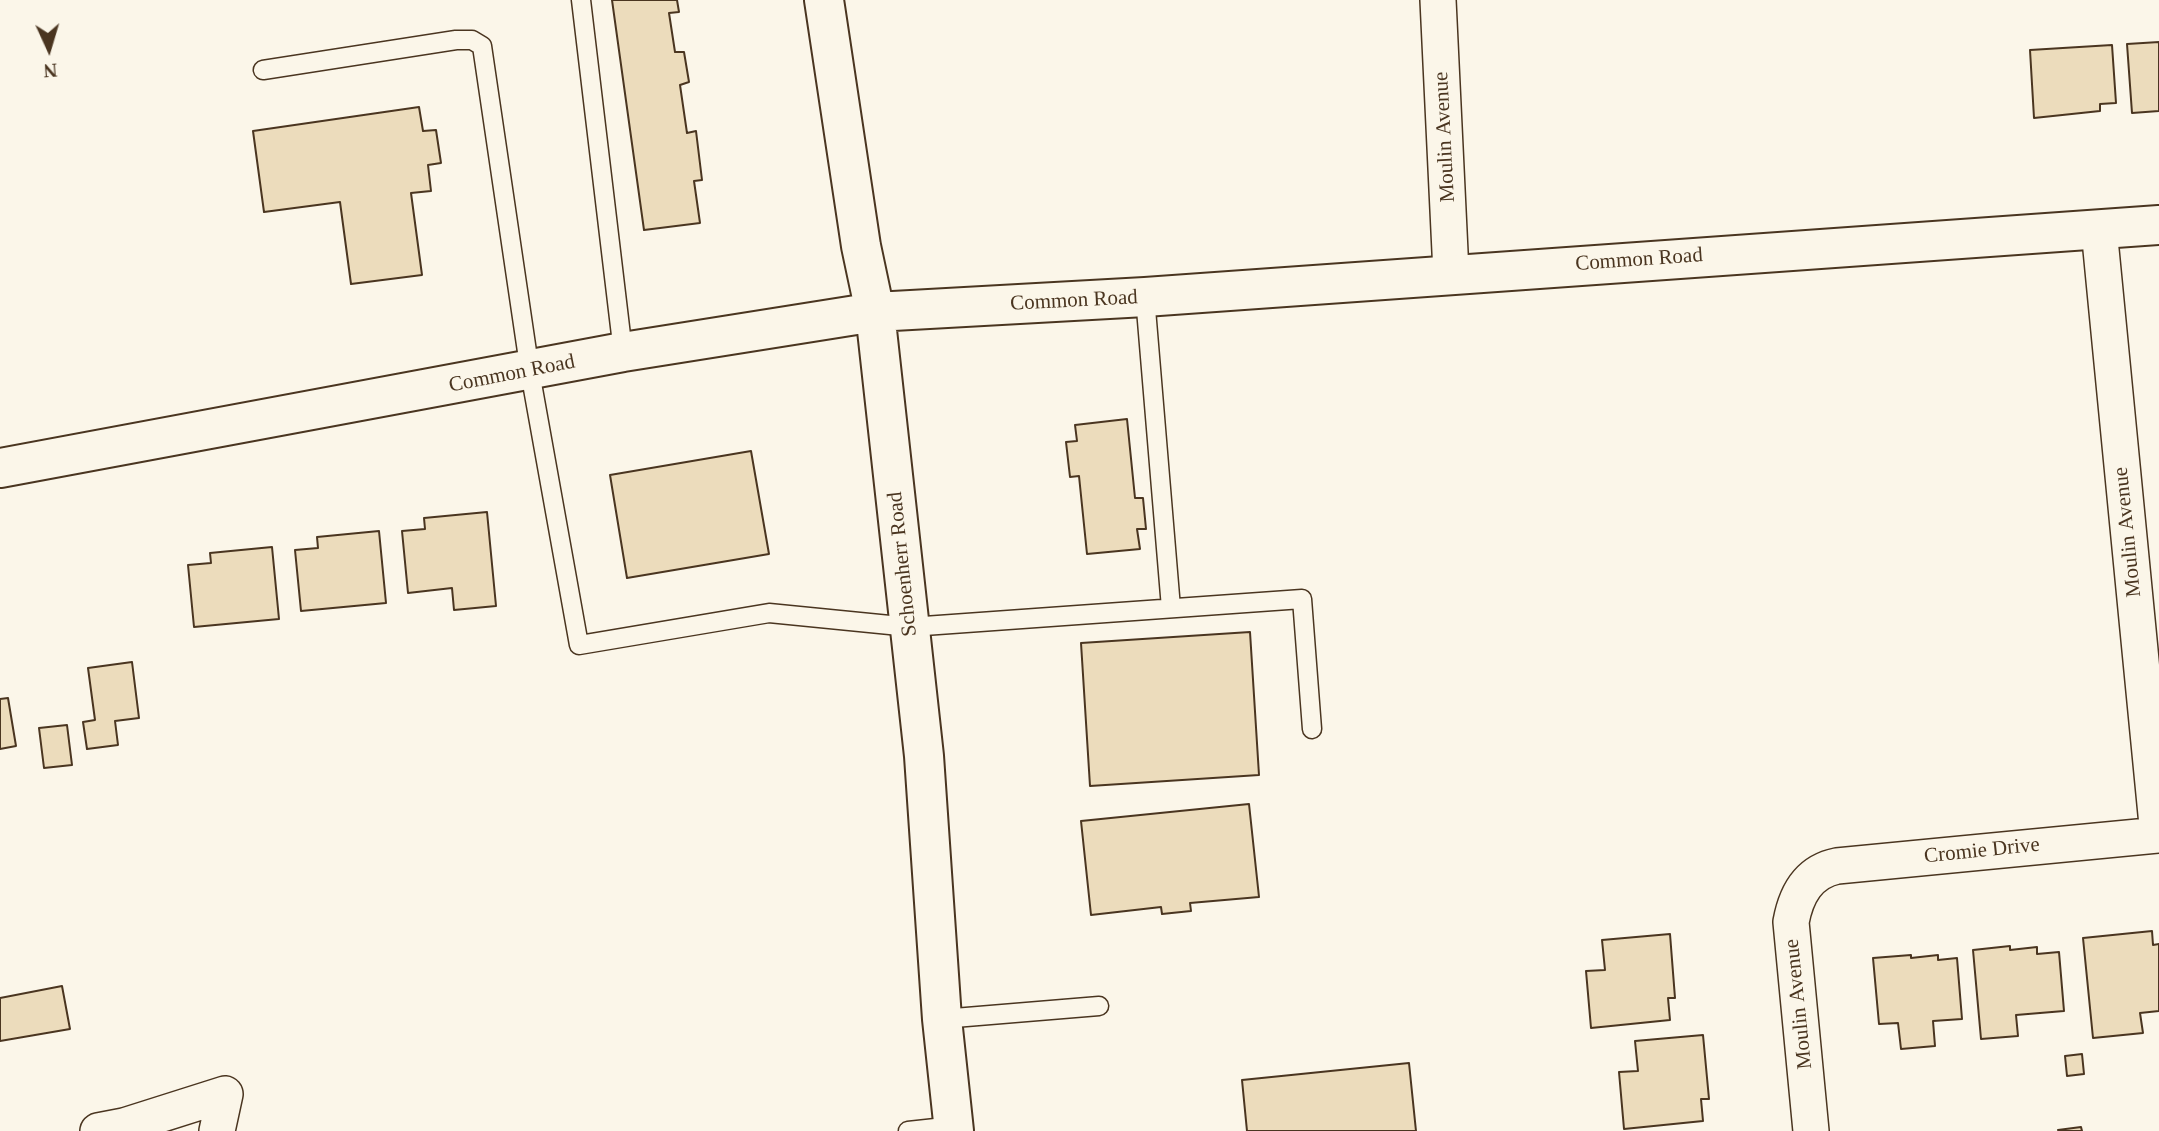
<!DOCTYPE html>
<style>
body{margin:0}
#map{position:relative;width:2159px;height:1131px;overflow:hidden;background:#fbf6e9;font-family:Georgia,serif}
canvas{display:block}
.north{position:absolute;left:14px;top:14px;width:70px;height:70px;-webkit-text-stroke:5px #fbf6e9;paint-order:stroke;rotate:176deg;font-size:19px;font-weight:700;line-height:28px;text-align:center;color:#4a3520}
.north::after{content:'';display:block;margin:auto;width:24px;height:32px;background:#4a3520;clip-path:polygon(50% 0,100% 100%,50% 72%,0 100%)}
</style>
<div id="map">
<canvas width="2159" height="1131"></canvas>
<div class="north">N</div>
</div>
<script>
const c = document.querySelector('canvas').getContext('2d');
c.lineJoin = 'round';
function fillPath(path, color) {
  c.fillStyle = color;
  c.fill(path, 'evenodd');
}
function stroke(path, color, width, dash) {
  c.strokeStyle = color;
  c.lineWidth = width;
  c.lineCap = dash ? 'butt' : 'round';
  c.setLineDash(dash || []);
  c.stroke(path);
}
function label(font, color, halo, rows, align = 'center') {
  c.font = font + ' Georgia,serif';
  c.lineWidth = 5;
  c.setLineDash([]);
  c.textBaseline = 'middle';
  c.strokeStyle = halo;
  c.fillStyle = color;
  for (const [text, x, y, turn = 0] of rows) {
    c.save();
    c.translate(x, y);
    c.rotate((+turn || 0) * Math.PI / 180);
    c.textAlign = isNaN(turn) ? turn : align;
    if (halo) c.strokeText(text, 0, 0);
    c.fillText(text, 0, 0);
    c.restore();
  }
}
const building = new Path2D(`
 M612,0H677L679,12L669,13L675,52H684L689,82L680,85L687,133L696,131L702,180L694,181L700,223L644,230Z
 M2159,42V111L2132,113L2127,44Z
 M2112,45L2116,103L2100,104V111L2034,118L2030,50Z
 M419,107L423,131L436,130L441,163L428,165L431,191L411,193L422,275L351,284L340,202L264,212L253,131Z
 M1127,419L1135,498H1143L1146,529H1137L1140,549L1087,554L1079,476L1070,477L1066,442L1077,441L1075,425Z
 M751,451L769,554L627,578L610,475Z
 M487,512L496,606L454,610L452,588L408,593L402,531L425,529L424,518Z
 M379,531L386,603L301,611L295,550L318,548L317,537Z
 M272,547L279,619L194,627L188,565L211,563L210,553Z
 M1250,632L1259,775L1090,786L1081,643Z
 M132,662L139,718L115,721L118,745L87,749L83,722L95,720L88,668Z
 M8,698L16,746L0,749V699Z
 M67,725L72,765L44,768L39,728Z
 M1249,804L1259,897L1190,903L1191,911L1162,914L1161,907L1091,915L1081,821Z
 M2152,931L2153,945L2159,944V1011L2140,1013L2143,1033L2093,1038L2083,938Z
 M1670,934L1675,998H1668L1670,1020L1591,1028L1586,971L1605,970L1602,940Z
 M2010,946V950L2037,947V954L2059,952L2064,1011L2016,1015L2018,1036L1981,1039L1973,950Z
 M1911,955V958L1938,955V960L1957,958L1962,1019L1933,1021L1935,1046L1901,1049L1898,1023L1879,1024L1873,958Z
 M62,986L70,1029L0,1041V998Z
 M1703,1035L1709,1099H1701L1703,1121L1624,1129L1619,1072L1638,1071L1635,1041Z
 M2082,1054L2084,1074L2067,1076L2065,1056Z
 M1409,1063L1416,1131H1247L1242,1080Z
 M2081,1127L2082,1131H2059L2058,1130Z`);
fillPath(building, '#ecdcbc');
stroke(building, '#4a3520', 2);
const lane = new Path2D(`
 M581,0L623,352
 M263,70L456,40H472L482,46L530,372L579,645L769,613L910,627L1302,599L1312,729
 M1145,297L1171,608
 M942,1019L1099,1006
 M908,1131L954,1126`);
const street = new Path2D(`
 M1438,0L1451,273
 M2099,229L2158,835
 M98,1131L124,1126L225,1094L217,1131
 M1811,1131L1791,922C1796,895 1808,872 1837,866L2159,835`);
const secondary = new Path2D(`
 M824,0L861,246L875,312L924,756L942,1019L954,1131
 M0,468L623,352L875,312L1145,297L2159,225`);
stroke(lane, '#4a3520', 21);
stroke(street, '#4a3520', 38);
stroke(secondary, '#4a3520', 42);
stroke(lane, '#fbf6e9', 18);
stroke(street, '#fbf6e9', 35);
stroke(secondary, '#fbf6e9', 38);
label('21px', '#4a3520', '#fbf6e9', [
 ["Moulin Avenue",1445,137,-93],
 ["Common Road",1639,260,-4],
 ["Common Road",1074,301,-3],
 ["Common Road",512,374,-11],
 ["Moulin Avenue",2128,532,-96],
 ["Schoenherr Road",903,564,-96],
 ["Cromie Drive",1982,851,-6],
 ["Moulin Avenue",1799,1004,-96]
]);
</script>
